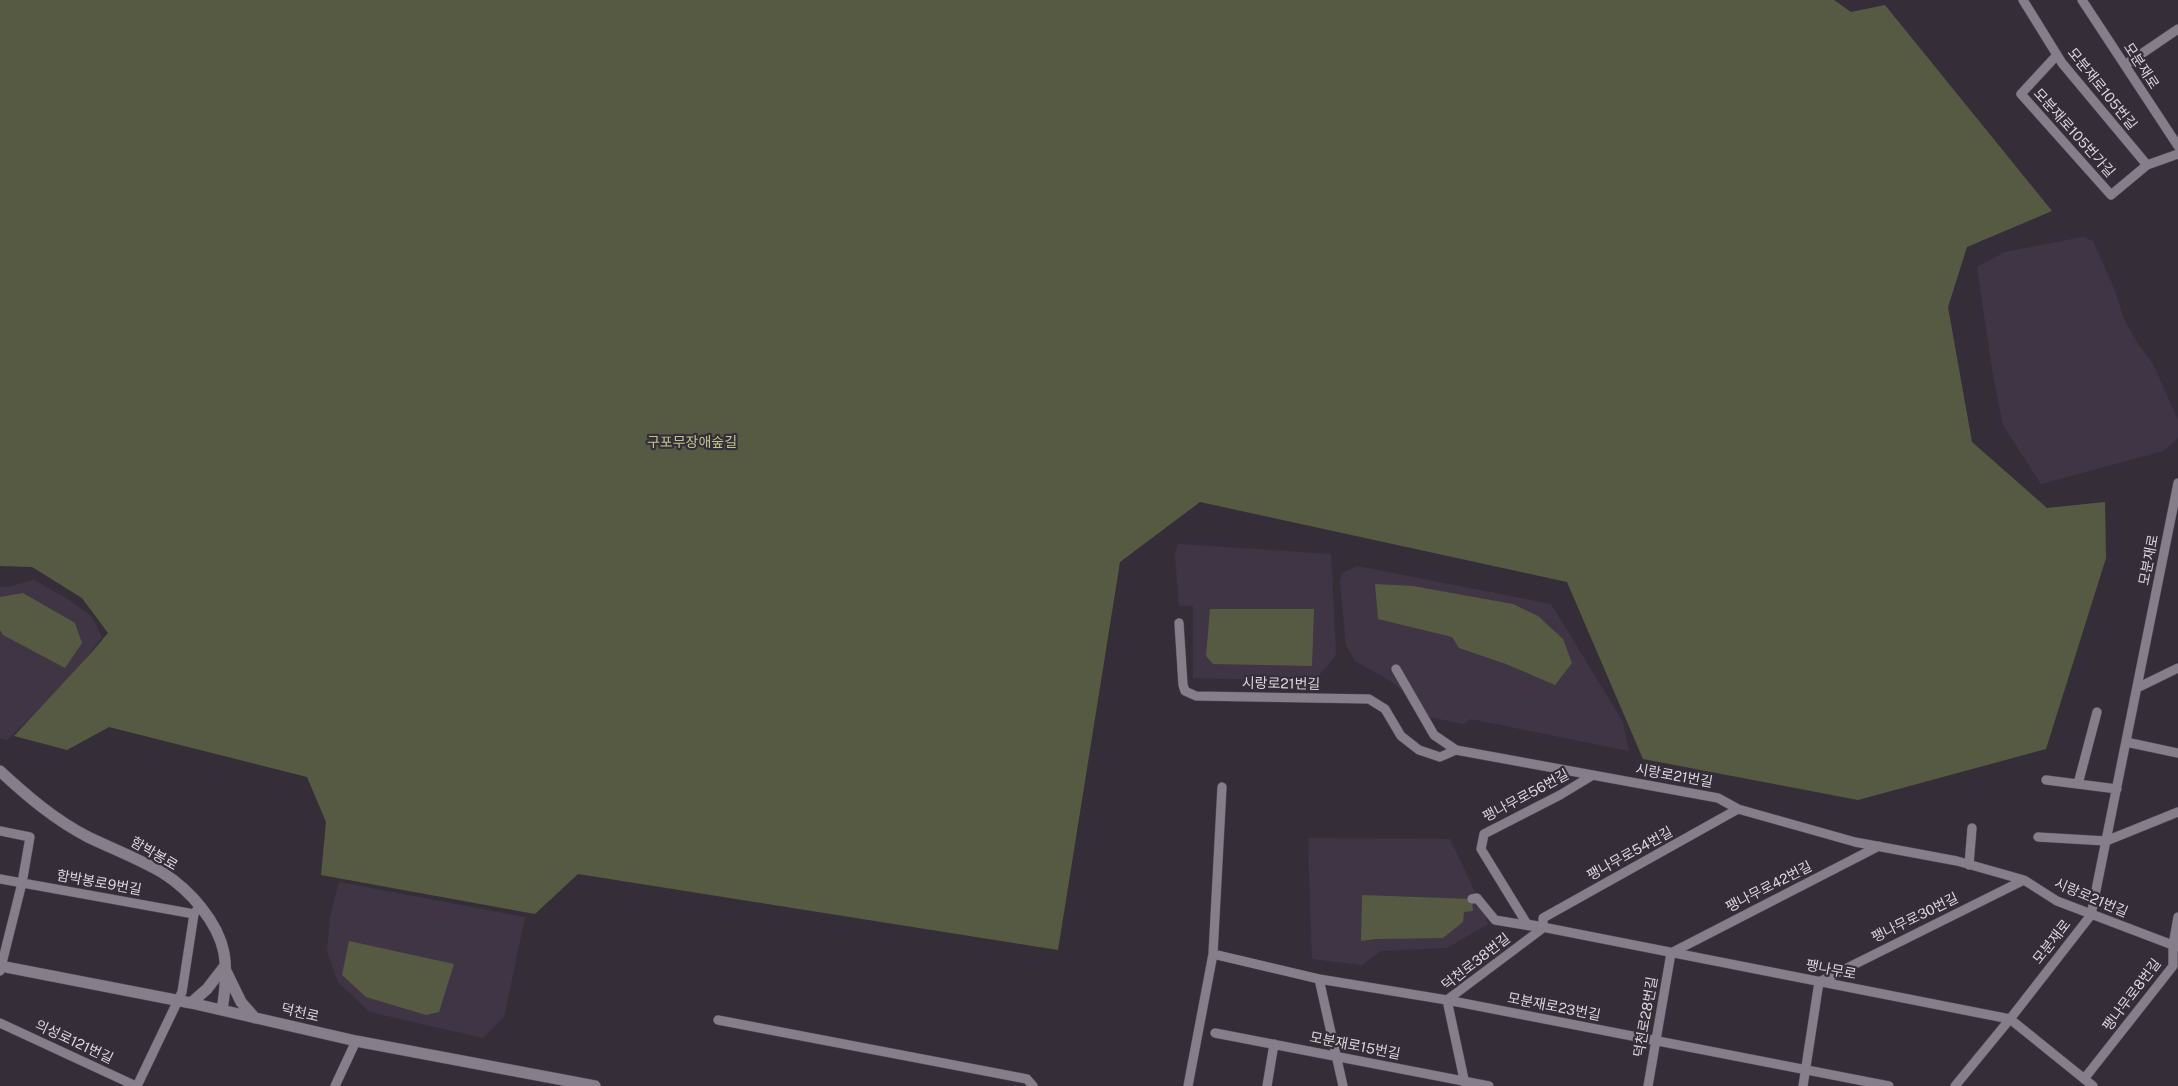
<!DOCTYPE html>
<meta charset="utf-8">
<style>
body{margin:0}
canvas{display:block;background:#352e39}
</style>
<canvas width="2178" height="1086"></canvas>
<script>
const c = document.querySelector('canvas').getContext('2d');
c.lineJoin = 'round';
function fillPath(path, color) {
  c.fillStyle = color;
  c.fill(path, 'evenodd');
}
function stroke(path, color, width, dash) {
  c.strokeStyle = color;
  c.lineWidth = width;
  c.lineCap = dash ? 'butt' : 'round';
  c.setLineDash(dash || []);
  c.stroke(path);
}
function label(font, color, halo, rows, align = 'center') {
  c.font = font + ' "Public Sans","Noto Sans KR",sans-serif';
  c.lineWidth = 4.5;
  c.setLineDash([]);
  c.textBaseline = 'middle';
  c.strokeStyle = halo;
  c.fillStyle = color;
  for (const [text, x, y, turn = 0] of rows) {
    c.save();
    c.translate(x, y);
    c.rotate((+turn || 0) * Math.PI / 180);
    c.textAlign = isNaN(turn) ? turn : align;
    if (halo) c.strokeText(text, 0, 0);
    c.fillText(text, 0, 0);
    c.restore();
  }
}
fillPath(new Path2D(`
 M2083,237L2093,241L2115,291L2124,319L2138,344L2153,364L2178,420V438L2163,451L2041,484L2003,425L1993,375L1977,267L2005,252Z
 M1178,544L1331,554L1336,655L1319,675L1311,681L1193,678V606H1179L1175,556Z
 M1357,566L1551,604L1623,722L1629,751L1471,719L1464,724L1429,717L1394,683L1355,661L1346,645L1340,583L1342,573Z
 M34,580L69,600L91,616L102,637L84,661L46,702L7,740L0,738V587H8Z
 M1308,838L1450,839L1475,892L1488,924L1447,948L1381,951L1362,965L1312,959Z
 M339,882L525,917L504,1017L483,1038L370,1012L338,982L327,952L330,918Z`), '#403545');
fillPath(new Path2D(`
 M0,0H1834L1851,12L1885,5L2052,211L1967,247L1948,307L1972,442L2047,508L2105,502L2106,558L2046,749L1858,800L1643,759L1567,582L1200,502L1120,562L1058,950L578,874L535,914L321,875L326,822L307,777L109,727L67,750L14,736L92,652L108,633L82,598L32,567L0,566Z
 M1375,584L1413,586L1513,604L1538,616L1563,639L1572,663L1555,685L1506,664L1459,648L1452,637L1378,619Z
 M23,593L75,623L82,643L65,668L3,635L0,630V597Z
 M1210,609H1314L1312,666L1213,664L1206,656Z
 M1362,895L1472,899L1473,911L1464,912L1463,922L1443,938L1376,939L1361,941Z
 M349,941L454,964L439,1012L426,1015L366,997L342,975Z`), '#565a42');
const street = new Path2D(`
 M2023,0L2062,63L2147,165L2178,154
 M2082,0L2178,146
 M2057,55L2021,94L2111,195L2147,165
 M2125,65L2178,29
 M1179,623L1183,685L1185,691L1196,696L1369,699L1385,709L1401,736L1419,750L1440,757L1456,750L1718,798L1738,809L1855,842L1957,861L2024,880L2057,901L2178,947
 M1396,669L1434,735L1456,750
 M2137,688L2178,668
 M2126,742L2178,753
 M1593,775L1560,795L1484,834L1481,849L1527,924L2010,1019L2093,1086
 M2046,780L2117,789
 M2078,784L2097,712
 M0,831L30,837L22,883L0,971
 M2038,837L2106,841L2178,812
 M1969,865L1972,828
 M0,879L194,914
 M1472,899L1477,898L1495,920L1531,926
 M1543,928V918L1738,809
 M1213,954L1319,979L1447,1000L1889,1086
 M1319,979L1343,1086
 M718,1020L1027,1079L1033,1086
 M0,1023L136,1086
 M1215,1033L1489,1086
 M2084,1079L2173,966V945L2178,917
 M1465,1084L1447,1000L1543,928
 M137,1086L182,992L194,914L196,911
 M335,1086L356,1041
 M1188,1086L1213,954L1222,787
 M1267,1086L1274,1044
 M1648,1086L1671,953L1879,846
 M1803,1086L1819,982L2024,880
 M1955,1086L2010,1019L2091,915L2178,483`);
const secondary = new Path2D(`
 M0,771C27,796 55,820 88,837C113,849 139,859 163,873C190,890 218,922 224,953C227,971 225,992 222,1010
 M0,966L191,1003L356,1041L595,1086
 M191,1003L207,989L224,967L241,1002L255,1018`);
stroke(street, '#524c55', 10);
stroke(secondary, '#524c55', 12);
stroke(street, '#877e8b', 9);
stroke(secondary, '#877e8b', 11);
label('14px', '#dbd6dd', '#352e39', [
 ["모분재로",2141,66,57],
 ["모분재로105번길",2102,89,51],
 ["모분재로105번가길",2074,133,48],
 ["모분재로",2149,560,-79],
 ["시랑로21번길",1281,684,1],
 ["시랑로21번길",1674,776,10],
 ["팽나무로56번길",1526,796,-28],
 ["함박봉로",154,854,30],
 ["팽나무로54번길",1630,854,-29],
 ["함박봉로9번길",99,883,10],
 ["팽나무로42번길",1769,887,-27],
 ["시랑로21번길",2091,898,23],
 ["팽나무로30번길",1915,918,-26],
 ["모분재로",2052,942,-52],
 ["덕천로38번길",1476,962,-38],
 ["팽나무로",1831,970,11],
 ["팽나무로8번길",2132,995,-53],
 ["모분재로23번길",1554,1007,11],
 ["덕천로",300,1013,13],
 ["덕천로28번길",1646,1017,-80],
 ["의성로121번길",74,1042,25],
 ["모분재로15번길",1355,1046,11]
]);
label('14px', '#bdc58a', '#352e39', [
 ["구포무장애숲길",692,443]
]);
</script>
